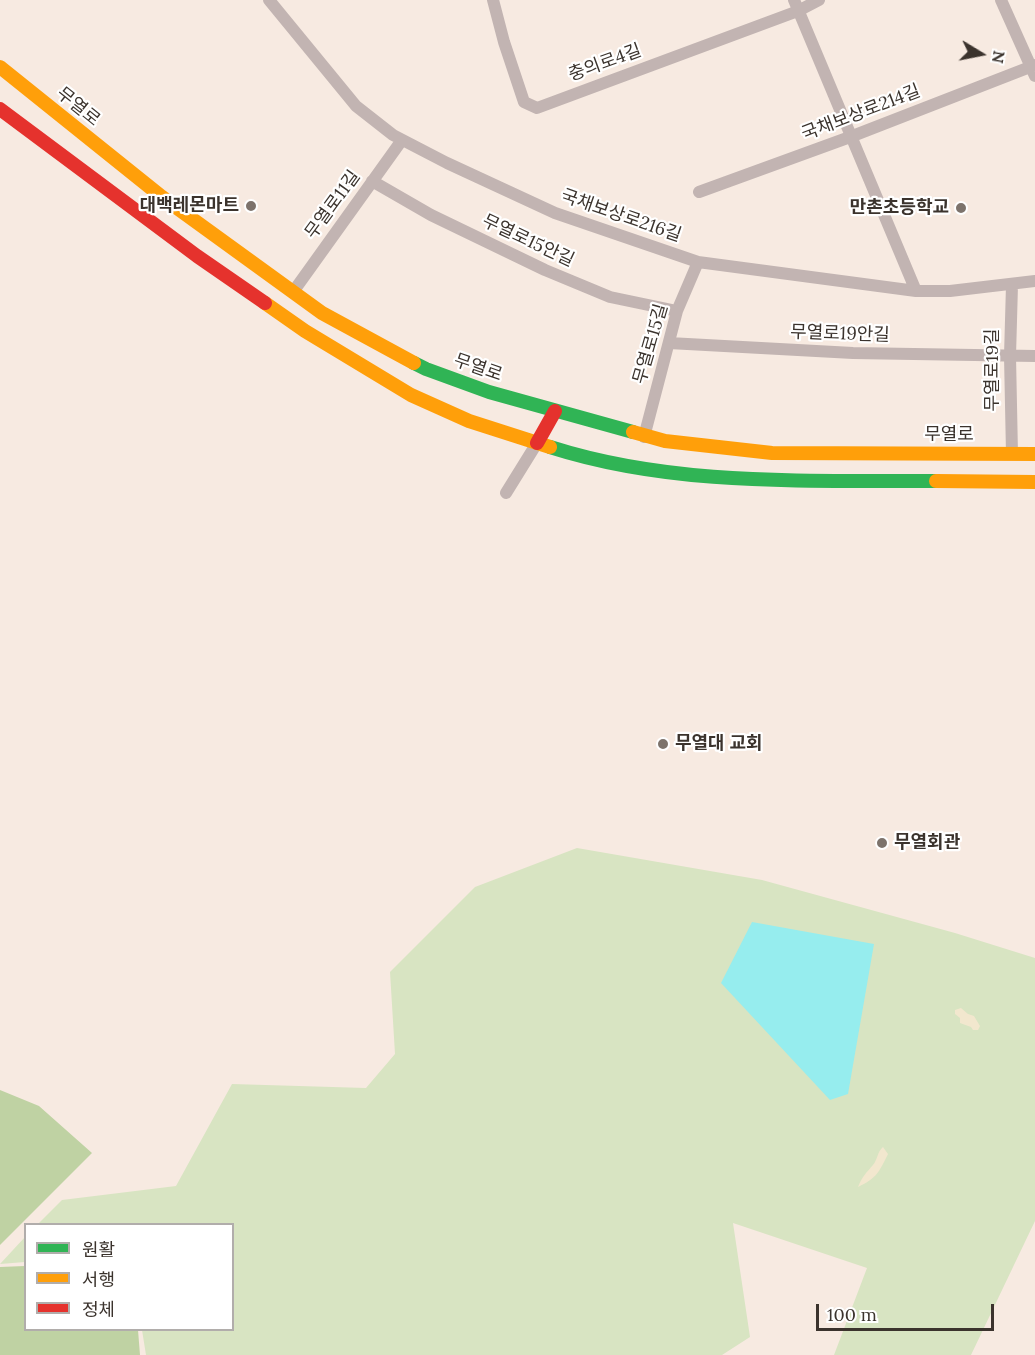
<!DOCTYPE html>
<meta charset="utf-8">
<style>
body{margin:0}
#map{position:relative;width:1035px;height:1355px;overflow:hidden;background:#f7eae1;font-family:Lora,"Noto Sans KR",serif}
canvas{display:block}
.legend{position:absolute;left:24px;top:1223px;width:210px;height:108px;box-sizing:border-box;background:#fff;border:2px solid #b1adab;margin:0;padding:8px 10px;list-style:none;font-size:18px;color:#3b332d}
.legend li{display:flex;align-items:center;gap:12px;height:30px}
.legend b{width:30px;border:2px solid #b1adab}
.north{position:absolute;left:951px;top:24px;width:60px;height:60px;-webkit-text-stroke:4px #fff;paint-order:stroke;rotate:100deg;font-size:16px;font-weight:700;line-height:24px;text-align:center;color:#3b332d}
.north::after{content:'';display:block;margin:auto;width:21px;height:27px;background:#3b332d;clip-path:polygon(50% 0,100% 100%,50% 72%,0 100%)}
.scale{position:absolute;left:816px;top:1304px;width:178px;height:27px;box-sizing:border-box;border:3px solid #3b332d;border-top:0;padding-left:8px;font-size:18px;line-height:21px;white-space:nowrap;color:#3b332d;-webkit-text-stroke:4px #fff;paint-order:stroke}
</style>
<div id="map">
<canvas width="1035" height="1355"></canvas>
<ul class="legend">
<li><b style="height:8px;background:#30b455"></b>원활</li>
<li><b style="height:8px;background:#ff9f0a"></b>서행</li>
<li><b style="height:8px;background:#e5322d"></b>정체</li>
</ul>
<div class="north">N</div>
<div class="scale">100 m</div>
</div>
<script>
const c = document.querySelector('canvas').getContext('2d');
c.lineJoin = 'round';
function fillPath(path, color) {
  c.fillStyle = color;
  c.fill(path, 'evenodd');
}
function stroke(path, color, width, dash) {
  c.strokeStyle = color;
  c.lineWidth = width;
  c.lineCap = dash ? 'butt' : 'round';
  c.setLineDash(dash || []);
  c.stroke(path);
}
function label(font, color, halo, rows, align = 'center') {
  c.font = font + ' Lora,"Noto Sans KR",serif';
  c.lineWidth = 4.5;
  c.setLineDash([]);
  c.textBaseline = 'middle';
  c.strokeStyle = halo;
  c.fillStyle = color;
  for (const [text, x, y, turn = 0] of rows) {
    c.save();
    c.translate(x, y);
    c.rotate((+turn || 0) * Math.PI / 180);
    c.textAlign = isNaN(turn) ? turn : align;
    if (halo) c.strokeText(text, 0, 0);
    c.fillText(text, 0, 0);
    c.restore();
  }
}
fillPath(new Path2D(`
 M577,848L762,880L955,933L1035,958V1221L971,1355H834L867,1268L733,1223L750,1337L722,1355H146L142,1330H232V1224H38L62,1200L176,1186L232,1084L366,1088L395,1054L390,972L475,887Z
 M25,1237V1262L0,1264Z`), '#d8e4c2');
fillPath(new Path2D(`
 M0,1090L39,1106L92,1153L0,1245Z
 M25,1266L26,1330H138L140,1355H0V1267Z`), '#bfd2a3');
fillPath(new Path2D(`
 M961,1008L968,1014L974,1016L980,1026L978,1030H973L971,1027L960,1023V1018L955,1014V1010Z
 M883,1147L888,1154C879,1172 877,1178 858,1187C862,1177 866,1173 873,1165C878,1159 877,1152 883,1147Z`), '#f2e7ce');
fillPath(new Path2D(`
 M752,922L874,944L848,1094L830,1100L721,983Z`), '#96edee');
stroke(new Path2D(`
 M269,0L356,106L393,135L447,163L555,213L698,262L916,291H950L1035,281
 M493,0L504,42L524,102L537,108L798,11L819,0
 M794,0L916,291
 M1001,0L1035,76
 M372,181L431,215L545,270L610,297L677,311
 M699,192L850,137L1035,65
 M293,292L402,140
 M669,343L853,353L1035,356
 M644,437L677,311L698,262
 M1012,454L1010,356L1012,285
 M506,493L537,443`), '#c2b4b2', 12);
stroke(new Path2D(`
 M414,363L426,369L489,392L633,432
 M550,447C675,487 807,480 936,481`), '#30b455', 14);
stroke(new Path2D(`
 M0,67L162,197L322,313L414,363
 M265,303L305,331L411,395L469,421L550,447
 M633,432L665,441L772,453L1035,454
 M936,481L1035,482`), '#ff9f0a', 14);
stroke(new Path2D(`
 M0,109L197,256L265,303
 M537,443L555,411`), '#e5322d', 14);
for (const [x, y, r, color] of [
 [251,206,6,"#7d736c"],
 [961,208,6,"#7d736c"],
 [663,744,6,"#7d736c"],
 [882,843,6,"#7d736c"]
]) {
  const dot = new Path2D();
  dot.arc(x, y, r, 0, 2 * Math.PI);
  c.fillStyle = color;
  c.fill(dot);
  stroke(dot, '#fff', 2);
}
label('18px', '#3b332d', '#fff', [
 ["충의로4길",605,63,-20],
 ["무열로",78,107,39],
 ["국채보상로214길",861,113,-21],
 ["무열로11길",333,205,-54],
 ["국채보상로216길",621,216,19],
 ["무열로15안길",528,241,25],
 ["무열로19안길",840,334,2],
 ["무열로15길",651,344,-74],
 ["무열로",478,368,19],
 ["무열로19길",993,370,-90],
 ["무열로",949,435]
]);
label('bold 18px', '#3b332d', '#fff', [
 ["대백레몬마트",239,206],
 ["만촌초등학교",949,208],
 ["무열대 교회",675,744,"left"],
 ["무열회관",894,843,"left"]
], 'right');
</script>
